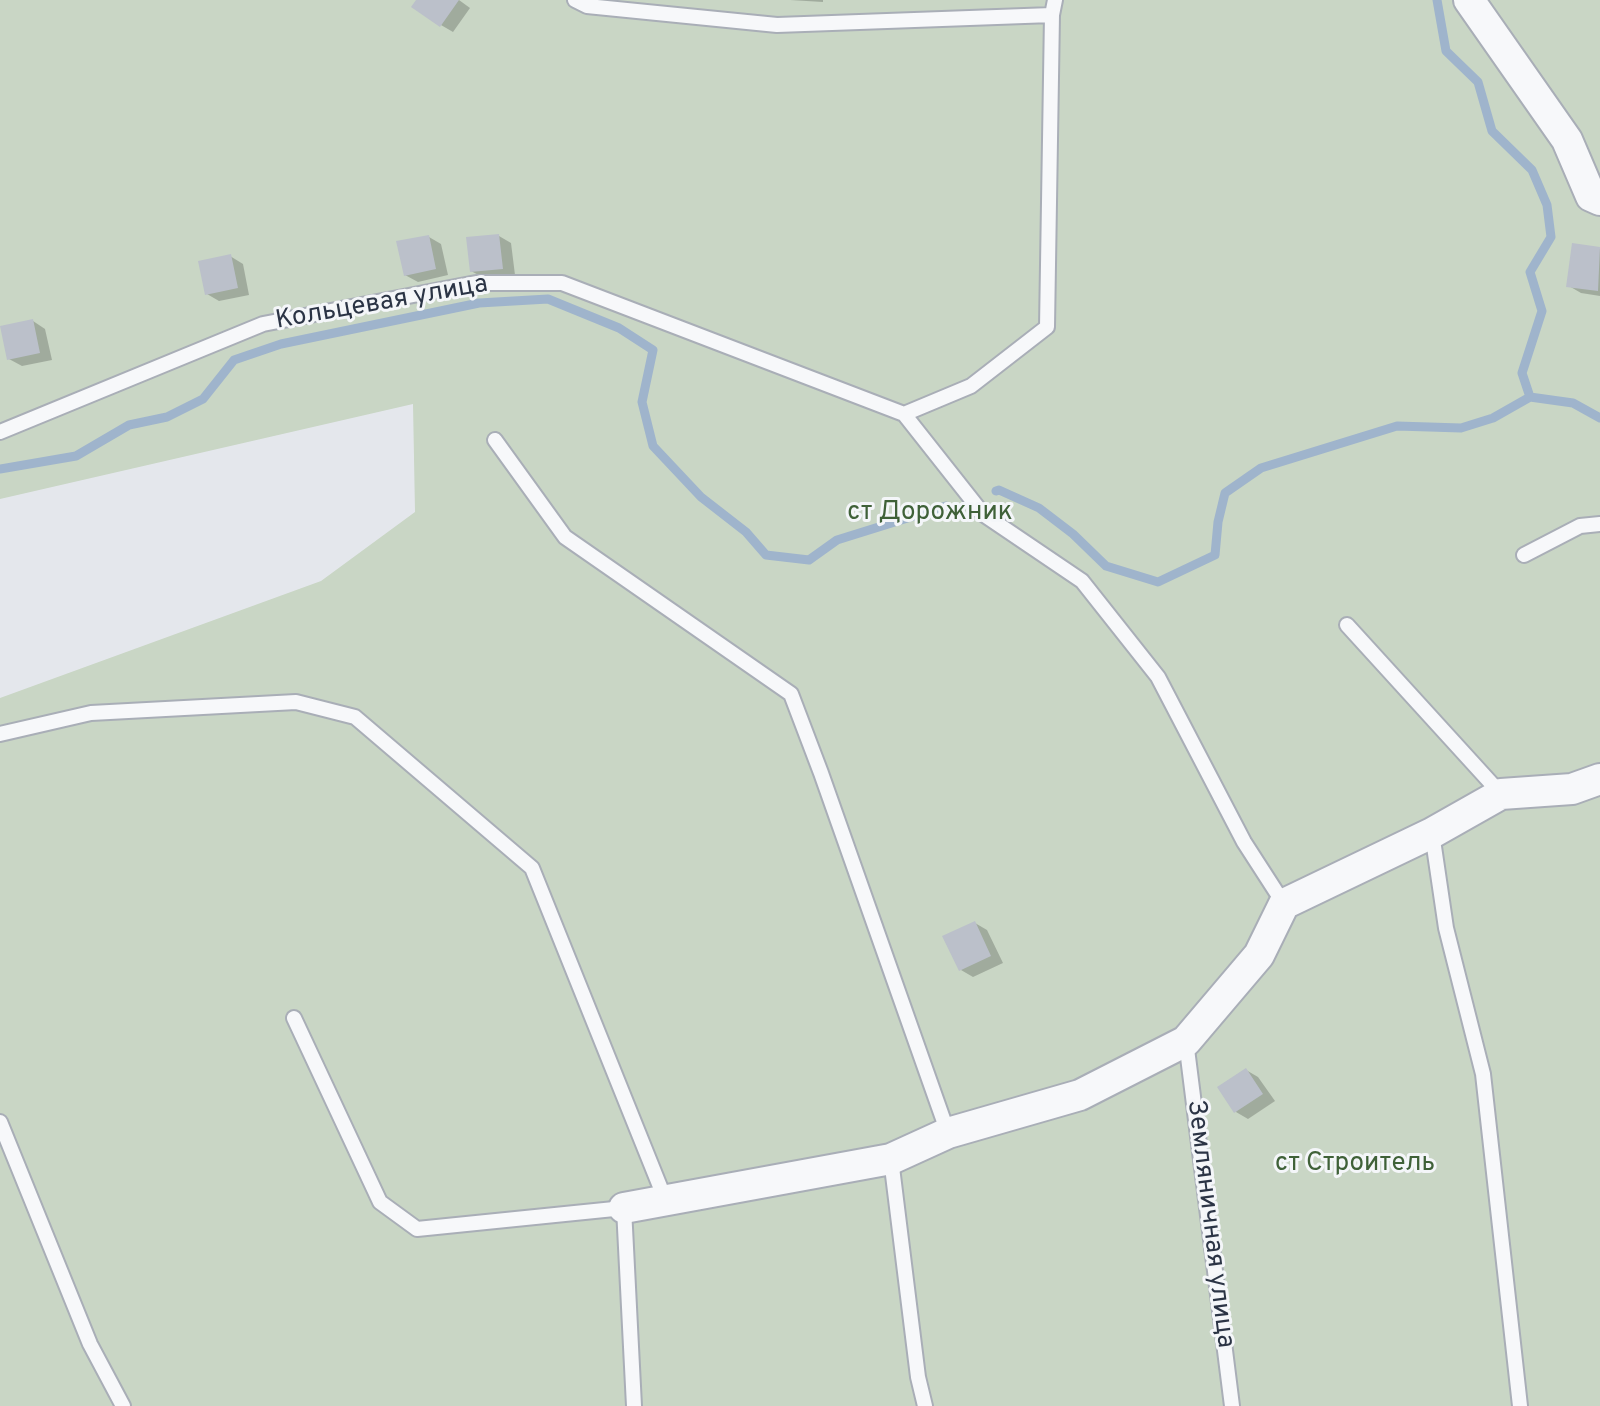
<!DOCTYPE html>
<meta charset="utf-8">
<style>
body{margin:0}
canvas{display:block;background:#e4e7ec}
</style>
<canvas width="1600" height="1406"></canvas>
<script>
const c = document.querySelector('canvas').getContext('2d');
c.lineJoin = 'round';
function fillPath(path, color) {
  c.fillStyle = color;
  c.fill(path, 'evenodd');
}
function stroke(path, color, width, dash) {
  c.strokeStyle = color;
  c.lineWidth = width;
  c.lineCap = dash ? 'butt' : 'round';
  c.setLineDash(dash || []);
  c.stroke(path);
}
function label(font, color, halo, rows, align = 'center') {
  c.font = font + ' Overpass,sans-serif';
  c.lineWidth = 6;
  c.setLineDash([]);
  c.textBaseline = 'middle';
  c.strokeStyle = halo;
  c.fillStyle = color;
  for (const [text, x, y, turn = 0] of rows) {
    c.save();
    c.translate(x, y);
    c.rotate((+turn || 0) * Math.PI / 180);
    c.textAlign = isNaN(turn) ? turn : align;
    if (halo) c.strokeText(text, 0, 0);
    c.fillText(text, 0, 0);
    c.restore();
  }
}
fillPath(new Path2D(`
 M0,0H1600V1406H0V698L321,581L415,512L413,404L0,499Z`), '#c9d6c5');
fillPath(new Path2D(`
 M419,0H459L470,8L453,32L441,25Z
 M790,0H823V2Z
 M499,236L511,243L515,275L484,278L471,271Z
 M429,237L441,244L448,275L418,282L405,275Z
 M1574,246L1600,249V296L1581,293L1569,286Z
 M230,256L243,264L249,295L219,301L207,294Z
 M33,321L45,329L52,360L22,366L9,359Z
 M975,923L987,930L1003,963L973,977L961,970Z
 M1246,1070L1258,1077L1275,1101L1248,1119L1236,1112Z`), '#0003');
stroke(new Path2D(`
 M1437,0L1446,51L1478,82L1492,131L1532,170L1547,205L1551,237L1530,272L1542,311L1522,373L1530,397L1573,403L1600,418
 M0,469L76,456L129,425L167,417L203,399L234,360L281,344L479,303L548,299L619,328L653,350L642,402L653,446L701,497L746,532L766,555L809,560L837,540L946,506
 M996,491L999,490L1039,508L1073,534L1106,566L1158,582L1215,555L1218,522L1225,493L1261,468L1397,426L1461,428L1493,418L1530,397`), '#9fb4cc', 9);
fillPath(new Path2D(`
 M416,0H459L440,27L411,7Z
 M499,234L503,269L470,272L466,237Z
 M429,235L436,269L404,276L396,241Z
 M1572,243L1600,247L1598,291L1566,287Z
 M231,254L238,288L205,295L198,261Z
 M33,319L40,353L7,360L0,326Z
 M975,921L991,956L959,971L942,936Z
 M1246,1068L1263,1094L1234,1113L1217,1087Z`), '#bbc0ca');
const lane = new Path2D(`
 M575,0L587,6L777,25L1052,15
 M1055,0L1052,15L1047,327L971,386L904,414L983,514L1082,581L1158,677L1244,842L1284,904
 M0,432L263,324L476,283H562L904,414
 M495,440L565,537L791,694L821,773L948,1133
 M1524,555L1580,526L1600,524
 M1347,625L1501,794
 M0,734L91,713L296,702L355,717L532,868L665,1199
 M1432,833L1446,928L1483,1074L1520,1406
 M294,1018L380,1202L417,1229L624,1208L634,1406
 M1186,1041L1232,1406
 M0,1122L90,1344L123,1406
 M891,1159L918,1377L925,1406`);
const street = new Path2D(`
 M1469,0L1567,140L1591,196L1600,200
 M624,1208L891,1159L948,1133L1080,1095L1186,1041L1259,955L1284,904L1432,833L1501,794L1572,789L1600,779`);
stroke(lane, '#a9aeb7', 18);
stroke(street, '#a9aeb7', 34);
stroke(lane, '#f7f8fa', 14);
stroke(street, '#f7f8fa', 30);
label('26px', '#2b3445', '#f4f6f9', [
 ["Кольцевая улица",382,304,-10],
 ["Земляничная улица",1209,1224,83]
]);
label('26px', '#3f6138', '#f4f6f9', [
 ["ст Дорожник",930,514],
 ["ст Строитель",1355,1165]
]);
</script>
